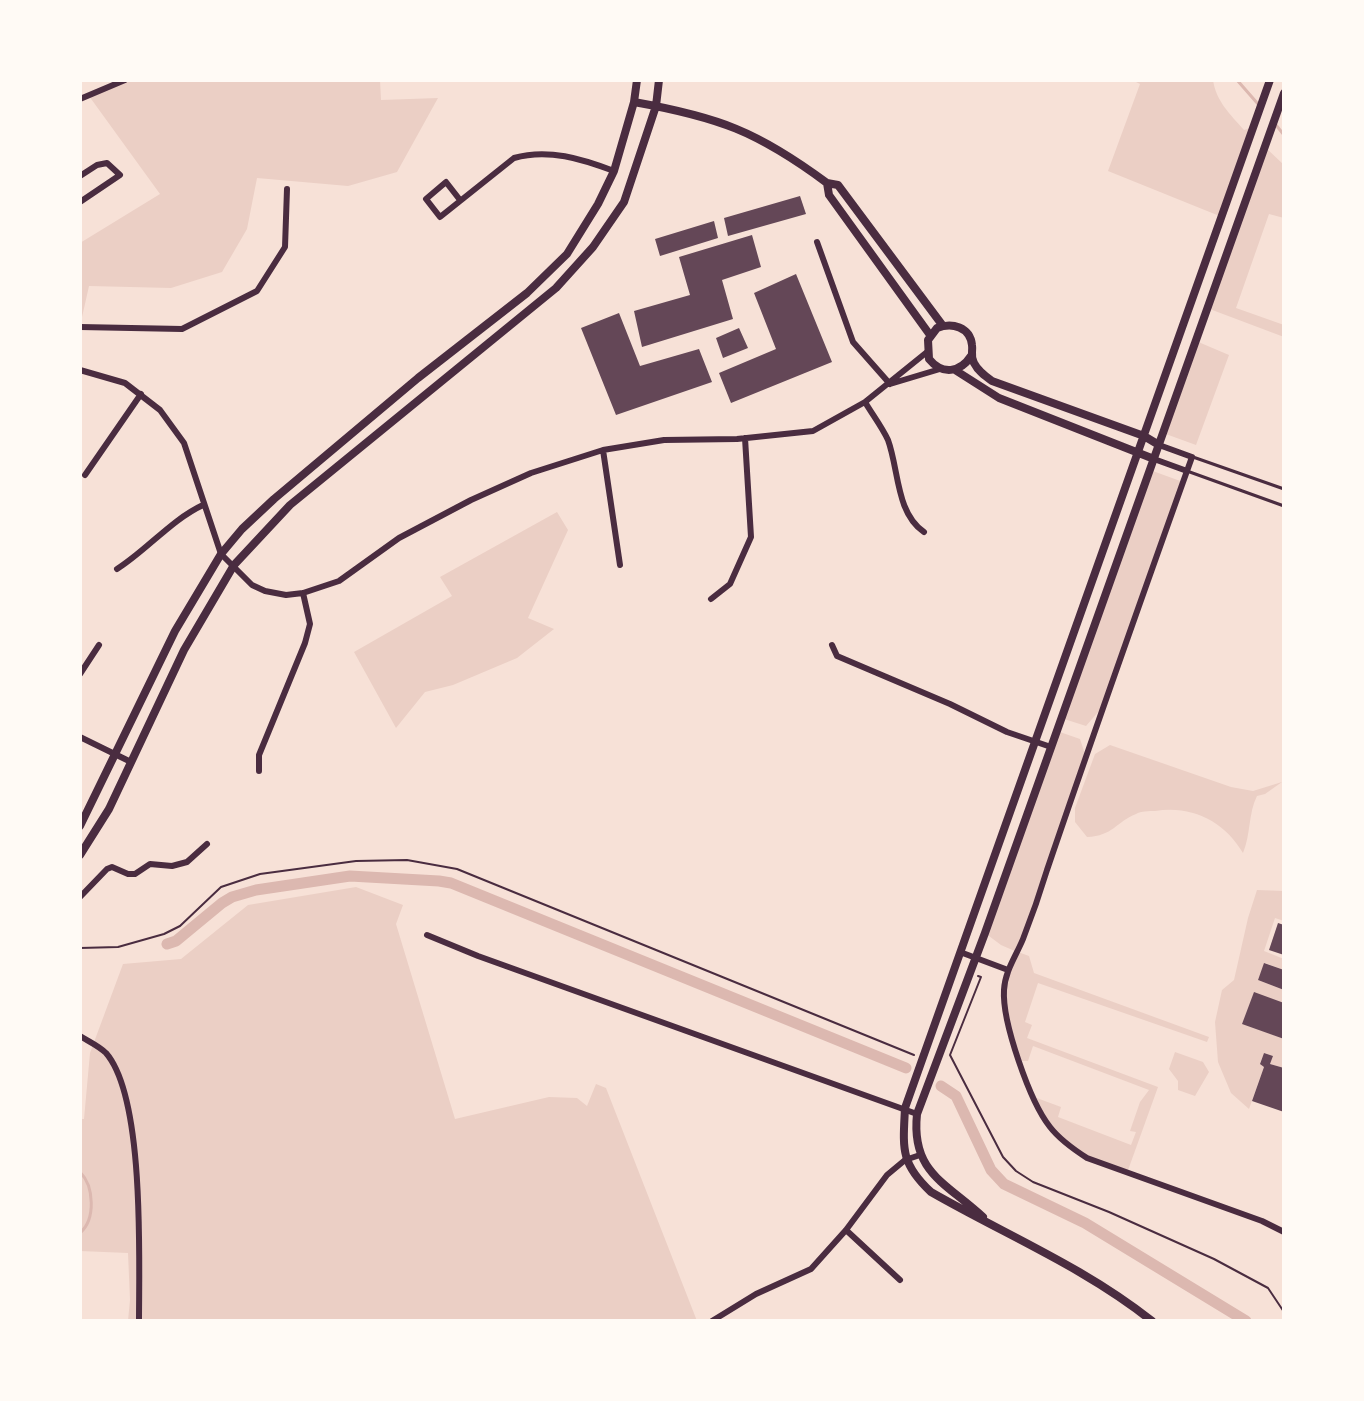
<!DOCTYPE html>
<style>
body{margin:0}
#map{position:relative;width:1364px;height:1401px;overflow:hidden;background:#f7e1d7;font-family:Inter,sans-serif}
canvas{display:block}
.frame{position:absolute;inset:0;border:82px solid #fffaf5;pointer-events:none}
</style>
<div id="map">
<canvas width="1364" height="1401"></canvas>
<div class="frame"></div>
</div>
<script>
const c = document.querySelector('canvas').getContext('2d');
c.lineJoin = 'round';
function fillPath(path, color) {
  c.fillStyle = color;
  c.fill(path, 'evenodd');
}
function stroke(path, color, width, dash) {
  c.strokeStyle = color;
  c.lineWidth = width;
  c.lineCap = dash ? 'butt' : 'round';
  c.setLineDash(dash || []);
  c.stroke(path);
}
fillPath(new Path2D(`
 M126,80H380L381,100L438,98L397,172L348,186L257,178L247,229L222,272L171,288L89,286L80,326V243L160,194L89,96Z
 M1132,80H1213C1216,101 1230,114 1244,130L1254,127L1222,217L1108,171L1140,84Z
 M1265,147L1284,165V218L1269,214L1236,308L1284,325V337L1207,308Z
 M1196,341L1229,355L1196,445L1163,433Z
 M1150,470L1183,482L1105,704L1086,726L1061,718Z
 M557,512L568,530L528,618L554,629L517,658L453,685L425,692L396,728L354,652L452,596L440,577Z
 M1057,731L1080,739L1086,757L1018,952L1029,956L1034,973L1209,1037L1207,1042L1038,983L1025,1022L1032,1025L1027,1038L1158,1087L1127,1173C1080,1155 1058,1144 1034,1097L1061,1107L1058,1117L1131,1145L1136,1132L1130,1131L1140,1102L1149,1090L1033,1046L1028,1061H1019L1004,991L1017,952L1001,945L985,933Z
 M1110,745L1231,787L1253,791L1282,782L1265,794L1257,796C1248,814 1251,834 1243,853C1224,821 1192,805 1155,811C1149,811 1141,811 1136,814C1116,822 1113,836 1087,837L1075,822V808L1095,754Z
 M356,887L403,905L396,924L455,1119L549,1097L577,1098L587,1106L596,1084L606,1088L697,1321H128L130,1300L128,1253L80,1251V1119H84L90,1053L123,964L181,959L248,905Z
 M1257,890L1284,891V921L1275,918L1264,951L1284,959V970L1265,963L1258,980L1284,990V1003L1242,1023L1284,1039V1068L1270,1064L1273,1056L1264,1053L1260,1063L1264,1067L1249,1109L1231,1093L1218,1062L1215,1022L1222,990L1234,980L1248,918Z
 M1175,1052L1203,1062L1209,1072L1195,1096L1178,1090V1081L1169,1069Z`), '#ebcfc5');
stroke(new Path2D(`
 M1237,80L1258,104
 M1276,125L1284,135
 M80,1172C94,1186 96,1219 80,1233`), '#dcb8b0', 3);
stroke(new Path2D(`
 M167,944L176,941L222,903L232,897L256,890L350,876L439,881L451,883L906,1068
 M941,1086L956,1096L991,1170L1004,1184L1085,1223L1246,1321`), '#dcb8b0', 11);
fillPath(new Path2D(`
 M800,196L806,214L728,236L724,218Z
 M714,221L718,238L660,256L655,239Z
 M752,235L761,267L722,280L733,319L642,347L634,311L690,295L679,257Z
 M796,274L832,362L731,403L719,373L776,349L754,293Z
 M619,313L640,366L699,349L712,382L616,415L581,328Z
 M739,328L748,348L723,358L716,338Z
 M1278,923L1284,925V955L1269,950Z
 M1264,963L1284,970V990L1258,980Z
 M1254,992L1284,1003V1039L1242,1024Z
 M1264,1053L1273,1056L1270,1064L1284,1068V1112L1252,1101L1264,1067L1260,1064Z`), '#644757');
stroke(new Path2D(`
 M80,948L118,947L164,934L180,926L221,887L260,874L356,861L407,860L457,869L914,1055
 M978,976L981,977L950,1055L1003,1157L1016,1171L1033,1182L1109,1212L1214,1259L1268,1288L1284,1312`), '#4a2c40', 2);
stroke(new Path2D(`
 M1193,457L1284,489
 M1187,471L1284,506`), '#4a2c40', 3);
stroke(new Path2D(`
 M80,99L125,80
 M80,176L97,165L107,163L120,175L80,202
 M460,200L446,182L426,199L440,217L514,158C548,148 582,159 614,171
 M817,242L853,342L890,384
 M80,327L182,329L257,291L285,247L287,189
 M80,370L125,383L160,410L184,443L221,554L252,585L265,591L286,595L303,593L339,581L399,538L471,500L531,473L603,450L664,440L737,439L813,431L865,402L927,352
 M890,384L940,369
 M865,402C872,414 882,427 888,440C899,470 896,513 924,532
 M1159,445L1192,457C1143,594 1094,732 1047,870C1040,893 1032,916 1023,939C1016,956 1005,971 1004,990C1002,1022 1030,1102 1050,1127C1060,1140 1073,1149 1087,1158L1262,1221L1284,1232
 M603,450L620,565
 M1154,459L1187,471
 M85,475L141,394
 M117,569C147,550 171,520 203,505
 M711,599L730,584L751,537L745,438
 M832,645L837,656L950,704L1007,732L1051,747
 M80,674L99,645
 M80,737L131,762
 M259,771V755L305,643L310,624L303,593
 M80,897L107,869L112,867L128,874H135L150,864L172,866L187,862L207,844
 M427,935L478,956L917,1114
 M960,952L1008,970
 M80,1036C88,1041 99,1046 106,1053C145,1098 139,1261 139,1321
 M846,1230L900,1280
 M712,1321L756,1294L811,1269L846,1230L887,1175L905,1160L920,1155`), '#4a2c40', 6);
stroke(new Path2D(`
 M634,102C718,117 757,131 827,183L838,185L943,326
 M827,183L829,195L930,335
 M971,356C960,373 942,375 929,359L928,340L937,328C952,322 970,327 972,345C973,352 970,356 974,363C978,371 985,376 992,381L1144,436L1159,445
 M955,370L999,398L1154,459
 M80,826L175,631L221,554L242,529L274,499L418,378L527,293L567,254L598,204L614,171L634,102L637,80
 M80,855L109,809L184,650L234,565L290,505L556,288L593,247L624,202L656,106L659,80
 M983,1217C945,1182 911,1172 917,1114L985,933L1284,93
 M1152,1321C1084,1267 1006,1235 931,1192C900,1163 903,1148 905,1108L1270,80`), '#4a2c40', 8);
</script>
